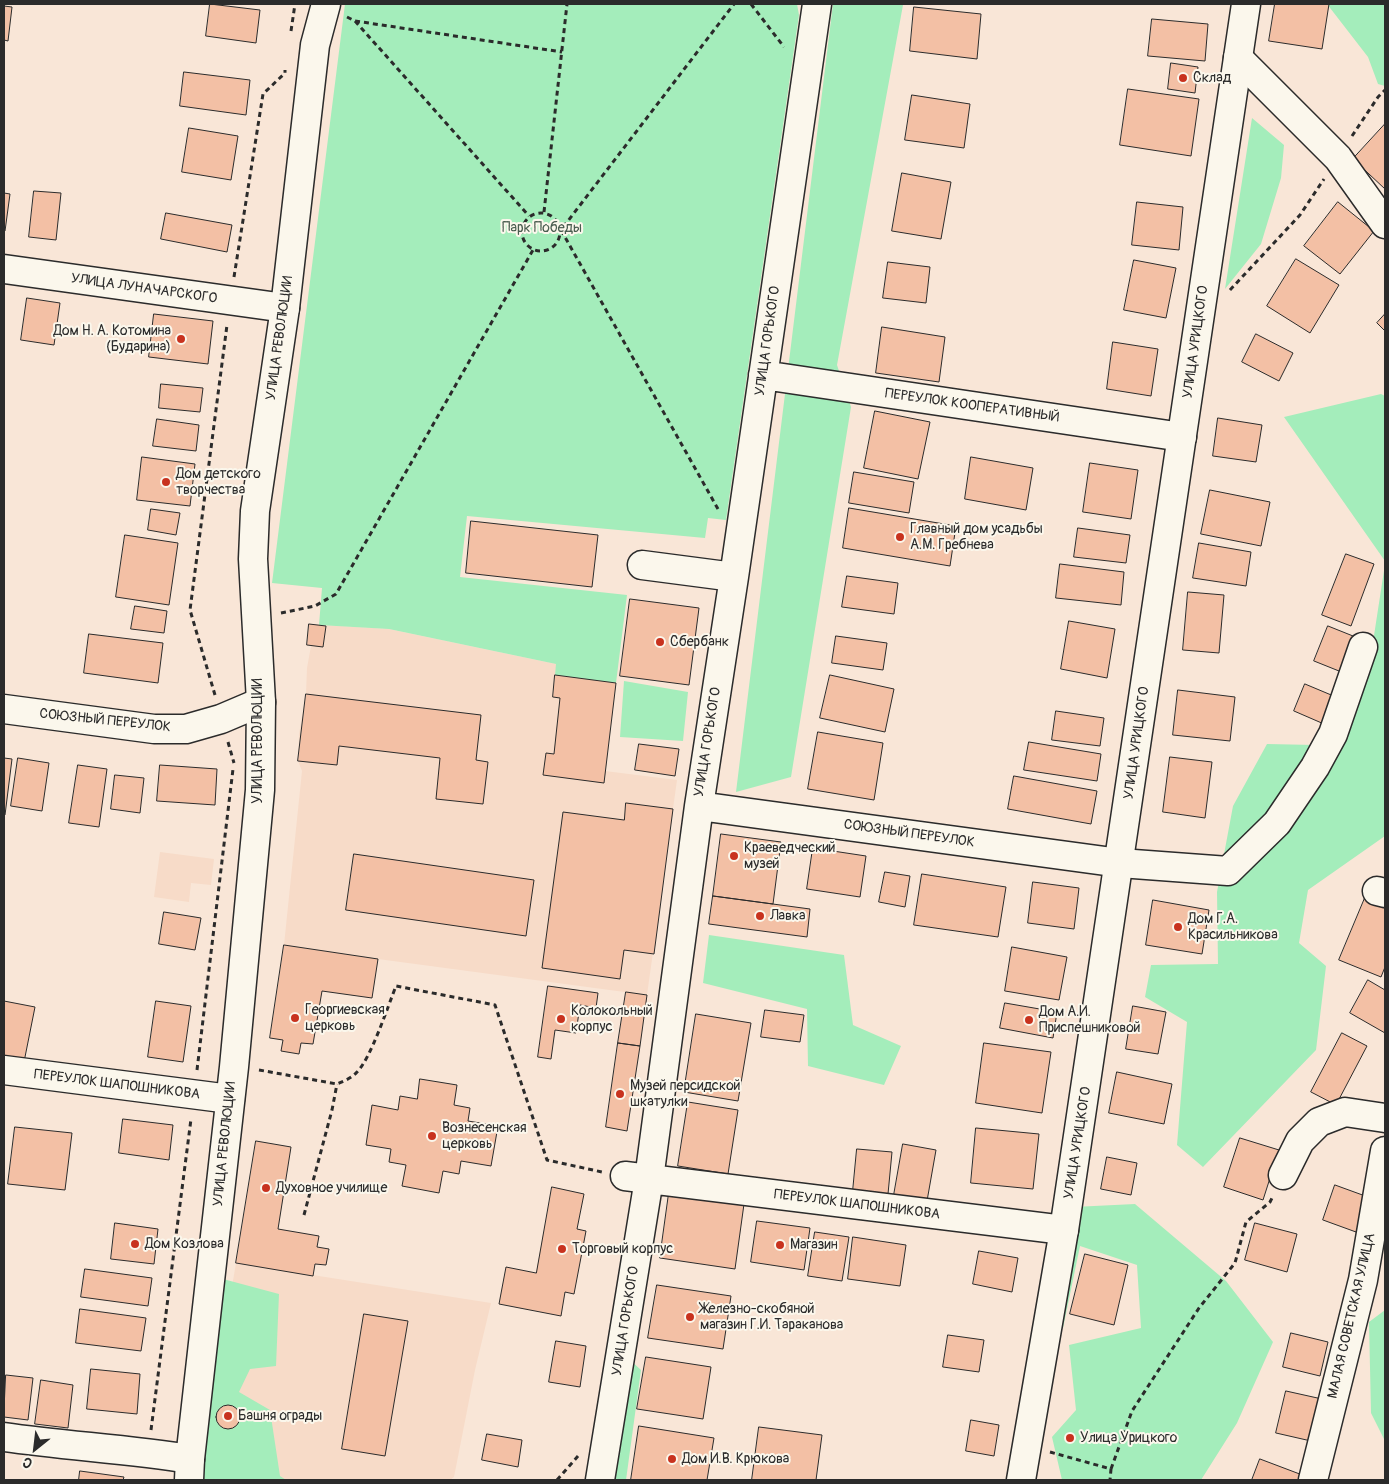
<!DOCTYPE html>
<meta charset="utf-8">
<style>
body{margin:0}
#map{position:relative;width:1389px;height:1484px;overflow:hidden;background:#f9e6d7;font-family:Pangolin,sans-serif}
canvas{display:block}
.frame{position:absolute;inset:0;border:5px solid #2b2b2b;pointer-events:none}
.north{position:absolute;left:10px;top:1424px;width:50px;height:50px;-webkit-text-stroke:4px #fbf7ec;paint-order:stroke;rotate:209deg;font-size:14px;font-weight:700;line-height:20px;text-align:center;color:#2b2b2b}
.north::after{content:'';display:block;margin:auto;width:18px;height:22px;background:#2b2b2b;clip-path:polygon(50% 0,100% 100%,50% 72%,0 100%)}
</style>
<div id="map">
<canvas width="1389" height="1484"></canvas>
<div class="frame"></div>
<div class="north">С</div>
</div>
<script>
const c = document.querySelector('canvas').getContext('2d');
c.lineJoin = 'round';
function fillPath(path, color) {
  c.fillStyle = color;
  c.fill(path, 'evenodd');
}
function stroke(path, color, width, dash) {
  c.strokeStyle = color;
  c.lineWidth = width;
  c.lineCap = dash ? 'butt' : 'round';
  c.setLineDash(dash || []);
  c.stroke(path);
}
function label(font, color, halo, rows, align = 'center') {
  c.font = font + ' Pangolin,sans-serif';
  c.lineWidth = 4;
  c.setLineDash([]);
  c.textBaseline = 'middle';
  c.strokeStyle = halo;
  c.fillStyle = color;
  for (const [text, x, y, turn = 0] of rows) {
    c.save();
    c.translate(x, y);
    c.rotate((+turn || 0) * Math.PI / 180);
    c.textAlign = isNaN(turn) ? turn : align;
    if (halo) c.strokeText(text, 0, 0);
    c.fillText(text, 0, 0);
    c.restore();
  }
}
fillPath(new Path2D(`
 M309,624L389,629L556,664V675L616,683L605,771L677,780L647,995L378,959L284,945L302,771L298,761L299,734L306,694L307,668L311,646L307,645Z
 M160,852L214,859L211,885L191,883L189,902L154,897Z
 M236,1263L491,1303L475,1370L454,1477L450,1480H207L213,1399Z`), '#f7dbc8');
fillPath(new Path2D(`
 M345,4H797L799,15L726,520L708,518L705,538L467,516L460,577L627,595L616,683L555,675L556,664L389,629L319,625L322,588L272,583Z
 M833,4L903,5L837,365L851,407L791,777L736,792Z
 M1327,4H1385V86L1378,84L1368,57Z
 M1252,118L1284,145L1281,178L1261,244L1225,289Z
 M1381,394L1385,396V561L1284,417Z
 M1385,564V836L1308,890L1299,943L1326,966L1316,1050L1203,1167L1177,1145L1187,1022L1145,997L1151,965L1218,964L1217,892L1233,806L1267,744L1315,745L1367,681Z
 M624,681L688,692L683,741L620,737Z
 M709,935L844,955L853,1025L901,1046L884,1085L808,1066L807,1009L703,983Z
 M1135,1204L1226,1281L1273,1342L1237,1423L1201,1480H1062L1052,1437L1076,1410L1069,1345L1141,1328L1137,1265L1080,1246L1063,1328L1028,1352L1053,1208Z
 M223,1279L279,1294L276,1366L250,1369L239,1392L270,1410L280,1476L286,1480H198Z
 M1385,1310V1441L1371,1413L1369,1322Z
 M628,1358L641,1370L626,1480H613Z`), '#a4edbb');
const building = new Path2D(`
 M210,4L260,10L256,43L206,36Z
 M1275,4H1329L1322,49L1269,41Z
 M4,6L12,7L8,41L4,40Z
 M914,7L981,14L977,59L910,51Z
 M1152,19L1208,24L1205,61L1148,56Z
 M1171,63L1198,67L1195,93L1168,89Z
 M184,72L250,80L246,115L180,106Z
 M1128,89L1199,99L1191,156L1120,145Z
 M912,95L970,104L964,148L905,140Z
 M1385,124V189L1353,159Z
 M189,128L238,136L231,180L182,172Z
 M902,173L951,182L941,239L892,231Z
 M34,191L61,193L56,240L29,237Z
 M4,193L10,194L5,231L4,230Z
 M1137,202L1183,207L1179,250L1132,245Z
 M1338,202L1374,231L1340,274L1304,246Z
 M166,213L232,225L227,252L161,239Z
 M1296,259L1339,285L1310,333L1267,306Z
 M1134,260L1176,268L1166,318L1124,310Z
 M888,262L930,267L926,303L883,298Z
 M27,298L60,303L54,345L21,340Z
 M154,314L213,321L208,364L149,357Z
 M1385,314V331L1377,323Z
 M882,327L945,337L939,382L876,373Z
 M1256,334L1293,353L1279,381L1242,362Z
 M1113,342L1158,349L1151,396L1107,389Z
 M161,384L203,388L200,412L159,408Z
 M875,411L930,422L918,479L864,468Z
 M1218,418L1262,425L1256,462L1213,456Z
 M157,419L199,425L196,451L153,446Z
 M142,457L195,464L190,506L137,500Z
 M971,457L1033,468L1026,510L965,499Z
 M1090,463L1138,470L1131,519L1083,512Z
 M854,472L914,482L909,513L849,503Z
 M1210,490L1270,502L1261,546L1201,534Z
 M849,508L956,526L950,566L843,548Z
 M151,509L180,513L176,535L148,530Z
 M471,521L598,535L592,587L466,573Z
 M1078,528L1130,535L1126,563L1074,557Z
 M125,535L178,543L169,605L116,597Z
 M1199,543L1251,552L1246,586L1193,578Z
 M1346,554L1374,564L1351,626L1322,615Z
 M1060,564L1124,572L1121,605L1056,598Z
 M847,576L898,583L894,614L842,607Z
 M1188,592L1224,595L1219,653L1183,650Z
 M630,599L699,608L689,685L620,676Z
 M135,606L167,611L164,633L131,629Z
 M1069,621L1115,629L1107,678L1061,669Z
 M309,624L326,626L323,647L307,645Z
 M1328,626L1358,638L1344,673L1314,661Z
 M89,634L163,643L158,683L84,673Z
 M836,636L887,643L883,670L832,663Z
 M555,675L616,683L604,783L543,775L546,753L554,754L560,698L553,697Z
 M830,675L894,689L885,732L820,718Z
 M1305,684L1336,697L1324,724L1294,711Z
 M1178,690L1235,697L1230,741L1173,735Z
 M306,694L481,715L476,760L488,762L483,804L436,799L440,758L339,746L337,765L298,761Z
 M1056,711L1104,718L1100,746L1052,740Z
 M818,732L883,743L874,800L808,789Z
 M1029,742L1101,754L1097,781L1024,770Z
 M639,744L679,749L675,776L635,770Z
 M1170,757L1212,762L1205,818L1163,812Z
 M4,758L12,759L5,815L4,814Z
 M18,758L49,763L42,811L11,806Z
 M78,765L107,769L99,827L69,823Z
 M160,765L217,769L215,805L157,801Z
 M115,775L144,778L140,813L111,809Z
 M1014,776L1097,791L1091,824L1008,809Z
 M626,803L673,809L654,954L624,950L620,979L542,968L563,812L624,820Z
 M721,834L781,842L773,904L713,896Z
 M813,848L866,856L860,897L807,889Z
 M354,854L534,880L526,936L346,910Z
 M885,872L910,876L905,907L879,902Z
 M922,874L1006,887L998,937L914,925Z
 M1033,882L1079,888L1074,929L1028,923Z
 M713,896L810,909L807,937L709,924Z
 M1365,898L1385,906V967L1381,977L1339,960Z
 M1153,900L1209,910L1202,954L1146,945Z
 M164,912L201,918L195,950L159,944Z
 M284,945L378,959L372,998L322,991L313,1044L301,1043L299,1054L281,1051L283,1040L270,1038Z
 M1012,947L1067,957L1059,1000L1005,991Z
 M1368,980L1385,990V1033L1350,1013Z
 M548,986L598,993L596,1008L580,1005L576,1033L555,1030L551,1059L538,1057Z
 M626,992L647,995L640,1046L618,1043Z
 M4,1001L35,1007L24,1062L4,1058Z
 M156,1001L191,1006L183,1062L148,1057Z
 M1005,1003L1057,1012L1053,1038L1000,1028Z
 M1133,1006L1166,1012L1158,1054L1126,1049Z
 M765,1010L804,1015L800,1042L761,1037Z
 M696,1014L751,1023L738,1101L684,1092Z
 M1342,1033L1367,1046L1336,1105L1311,1092Z
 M618,1043L640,1046L627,1131L606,1127Z
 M984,1043L1051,1052L1042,1113L976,1103Z
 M1117,1072L1172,1084L1164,1124L1109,1113Z
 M420,1079L457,1085L454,1105L470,1108L468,1121L498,1126L491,1166L461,1161L459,1174L443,1171L439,1193L402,1186L406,1165L389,1162L391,1149L366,1145L372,1105L398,1110L400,1096L417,1099Z
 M688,1102L738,1110L728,1174L678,1166Z
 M123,1119L173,1125L169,1160L119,1153Z
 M15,1127L72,1133L65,1190L8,1184Z
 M976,1128L1039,1134L1033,1189L971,1183Z
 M1240,1138L1279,1150L1263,1200L1224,1187Z
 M256,1141L291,1147L278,1229L319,1236L317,1247L329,1249L326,1265L315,1264L313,1276L236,1263Z
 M903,1144L936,1150L927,1201L894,1195Z
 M857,1149L892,1152L888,1194L853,1191Z
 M1107,1157L1137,1163L1131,1195L1101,1189Z
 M1335,1185L1368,1197L1356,1232L1323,1220Z
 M552,1187L584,1194L577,1229L586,1231L574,1294L565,1292L561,1316L499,1304L506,1267L536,1273Z
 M669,1193L744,1204L735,1269L660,1258Z
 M757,1221L810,1228L804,1270L751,1262Z
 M115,1223L158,1229L154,1264L111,1259Z
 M1255,1223L1297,1234L1287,1272L1245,1260Z
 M815,1232L849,1237L842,1281L808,1276Z
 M853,1237L906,1245L900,1286L848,1279Z
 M979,1251L1018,1258L1012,1292L973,1284Z
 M1085,1254L1128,1265L1114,1325L1070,1314Z
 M85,1269L152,1278L148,1306L81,1297Z
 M657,1285L731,1296L723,1349L648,1338Z
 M80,1309L146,1318L141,1351L76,1343Z
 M364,1314L408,1321L385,1456L342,1449Z
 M1291,1333L1328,1342L1320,1376L1283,1367Z
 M948,1335L984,1340L979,1372L943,1367Z
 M556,1341L586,1346L580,1387L549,1382Z
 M646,1357L711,1367L703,1419L637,1409Z
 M91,1369L140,1374L137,1414L87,1409Z
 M6,1375L33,1378L28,1420L4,1417Z
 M41,1380L73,1385L68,1428L35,1424Z
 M1286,1391L1322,1399L1311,1441L1276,1433Z
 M216 1417a12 12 0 1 1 24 0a12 12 0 1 1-24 0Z
 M971,1420L999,1425L994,1456L966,1451Z
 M639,1426L714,1438L707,1480H631Z
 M759,1427L822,1435L816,1480H752Z
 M487,1434L522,1440L518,1467L482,1460Z
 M1260,1459L1305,1476L1303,1480H1252Z
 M80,1471L124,1477L123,1480H79Z`);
fillPath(building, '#f3c0a5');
stroke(building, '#2b2b2b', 1);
const minor = new Path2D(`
 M1238,58L1338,158L1385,224
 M4,269L285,308
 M763,375L1182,437
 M642,565L734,577
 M4,709L154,729H186L221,719L261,702
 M699,806L1120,863L1228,871L1277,823L1315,767L1333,734L1363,647
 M1377,891L1385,893
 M4,1070L230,1099
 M1283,1175L1300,1141L1319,1122L1345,1112L1385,1118
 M625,1176L1064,1230
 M4,1437C66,1446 128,1449 190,1459
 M600,1480L649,1179L699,806L734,577L817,4
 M1313,1480L1363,1280L1385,1151`);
const major = new Path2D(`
 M189,1480L190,1459L234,1067L260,790L261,702L253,559L255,511L285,308L315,45L326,4
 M1021,1480L1064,1230L1246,4`);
stroke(minor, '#2b2b2b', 31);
stroke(major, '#2b2b2b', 31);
stroke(new Path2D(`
 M751,4L784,47
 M347,17L355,21L562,52
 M355,21L529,216
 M291,31L295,4
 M1352,136L1378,97L1385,90
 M544,212L567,4
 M522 232a19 19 0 1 1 38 0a19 19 0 1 1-38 0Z
 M234,277L263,94L285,73V70
 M1230,290L1300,215L1324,179
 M718,509L561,230L734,4
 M281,613L315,606L336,594L533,250
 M215,695L190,610L227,325
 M228,742L234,763
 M197,1070L233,769
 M259,1070L337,1084C344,1081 352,1078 357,1072C371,1058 388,1006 396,986L495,1005L547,1160L602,1172
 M304,1215L332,1110L337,1084
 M151,1430L191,1119
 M1050,1452L1111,1469L1110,1480
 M1111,1469L1132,1411L1199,1308L1235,1263L1246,1222L1270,1202L1273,1196
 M557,1480L578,1456`), '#2b2b2b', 3, [5, 4]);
stroke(minor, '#fbf7ec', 28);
stroke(major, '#fbf7ec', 28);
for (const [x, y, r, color] of [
 [1183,78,5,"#c8321e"],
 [181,339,5,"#c8321e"],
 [166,482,5,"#c8321e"],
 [900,537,5,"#c8321e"],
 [660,642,5,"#c8321e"],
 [734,856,5,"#c8321e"],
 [760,916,5,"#c8321e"],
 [1178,927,5,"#c8321e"],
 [295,1018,5,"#c8321e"],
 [561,1019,5,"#c8321e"],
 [1029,1020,5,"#c8321e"],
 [620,1094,5,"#c8321e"],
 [432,1136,5,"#c8321e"],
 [266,1188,5,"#c8321e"],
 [135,1244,5,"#c8321e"],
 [780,1245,5,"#c8321e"],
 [562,1249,5,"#c8321e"],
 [690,1317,5,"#c8321e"],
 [228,1416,5,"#c8321e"],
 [1070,1438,5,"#c8321e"],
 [672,1459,5,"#c8321e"]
]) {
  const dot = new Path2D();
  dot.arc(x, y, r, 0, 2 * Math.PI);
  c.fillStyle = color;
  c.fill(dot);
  stroke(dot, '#fbf7ec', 2);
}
label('14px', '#2b2b2b', '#fbf7ec', [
 ["Склад",1193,78],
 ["Дом Н. А. Котомина",171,331,"right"],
 ["(Бударина)",171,347,"right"],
 ["Дом детского",176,474],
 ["творчества",176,490],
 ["Главный дом усадьбы",910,529],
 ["А.М. Гребнева",910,545],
 ["Сбербанк",670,642],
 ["Краеведческий",744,848],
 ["музей",744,864],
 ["Лавка",770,916],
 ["Дом Г.А.",1188,919],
 ["Красильникова",1188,935],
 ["Георгиевская",305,1010],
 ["церковь",305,1026],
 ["Колокольный",571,1011],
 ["корпус",571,1027],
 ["Дом А.И.",1039,1012],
 ["Приспешниковой",1039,1028],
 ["Музей персидской",630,1086],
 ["шкатулки",630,1102],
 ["Вознесенская",442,1128],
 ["церковь",442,1144],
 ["Духовное училище",276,1188],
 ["Дом Козлова",145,1244],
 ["Магазин",790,1245],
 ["Торговый корпус",572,1249],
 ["Железно-скобяной",700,1309],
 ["магазин Г.И. Тараканова",700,1325],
 ["Башня ограды",238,1416],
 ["Улица Урицкого",1080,1438],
 ["Дом И.В. Крюкова",682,1459]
], 'left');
label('14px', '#495c4f', '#fbf7ec', [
 ["Парк Победы",542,228]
]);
label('14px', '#2b2b2b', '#fbf7ec', [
 ["УЛИЦА ЛУНАЧАРСКОГО",144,289,8],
 ["УЛИЦА РЕВОЛЮЦИИ",280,338,-82],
 ["УЛИЦА ГОРЬКОГО",768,341,-82],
 ["УЛИЦА УРИЦКОГО",1196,342,-82],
 ["ПЕРЕУЛОК КООПЕРАТИВНЫЙ",972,406,8],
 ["СОЮЗНЫЙ ПЕРЕУЛОК",105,721,6],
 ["УЛИЦА РЕВОЛЮЦИИ",258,741,-90],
 ["УЛИЦА ГОРЬКОГО",708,742,-81],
 ["УЛИЦА УРИЦКОГО",1137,743,-82],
 ["СОЮЗНЫЙ ПЕРЕУЛОК",909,834,8],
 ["ПЕРЕУЛОК ШАПОШНИКОВА",117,1085,7],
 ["УЛИЦА УРИЦКОГО",1078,1143,-81],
 ["УЛИЦА РЕВОЛЮЦИИ",225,1144,-84],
 ["ПЕРЕУЛОК ШАПОШНИКОВА",857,1205,7],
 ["МАЛАЯ СОВЕТСКАЯ УЛИЦА",1352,1316,-77],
 ["УЛИЦА ГОРЬКОГО",626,1321,-81]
]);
</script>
